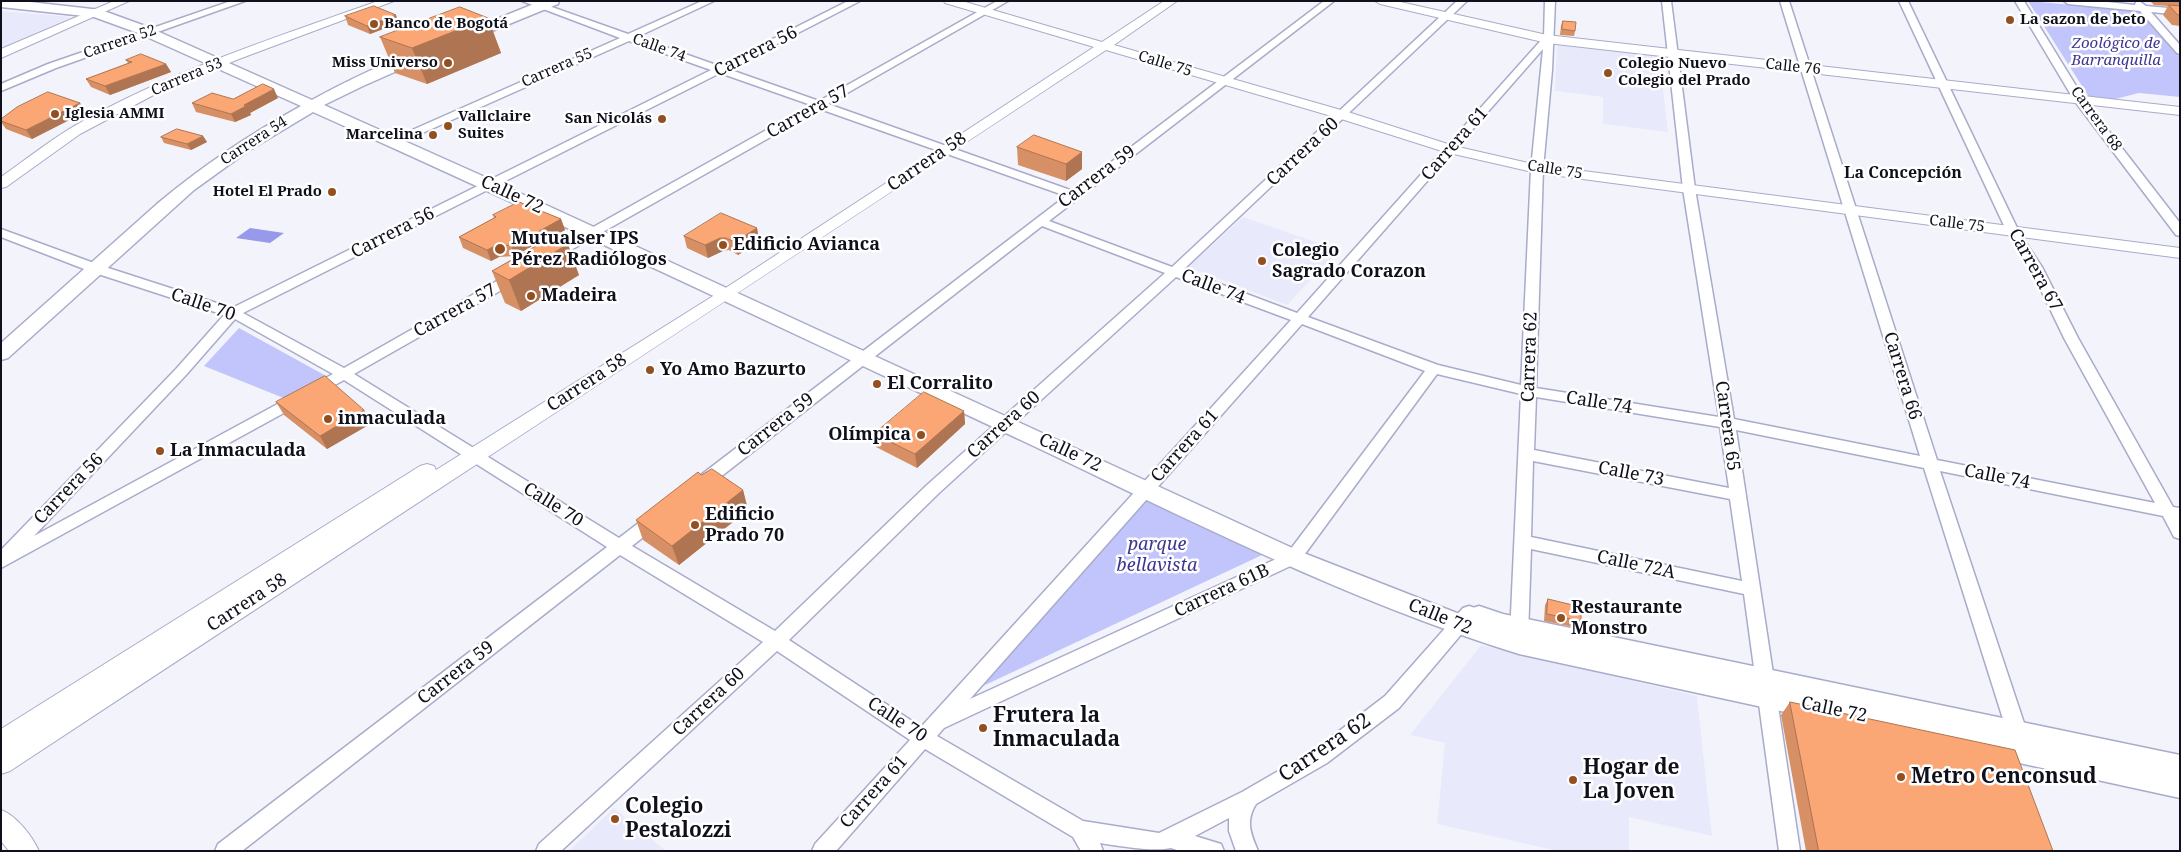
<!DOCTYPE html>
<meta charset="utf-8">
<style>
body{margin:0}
#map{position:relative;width:2181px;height:852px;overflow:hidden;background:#f3f4fb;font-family:"Noto Serif",serif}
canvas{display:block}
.frame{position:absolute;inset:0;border:2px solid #0f101b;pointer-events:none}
</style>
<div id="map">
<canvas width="2181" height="852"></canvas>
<div class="frame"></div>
</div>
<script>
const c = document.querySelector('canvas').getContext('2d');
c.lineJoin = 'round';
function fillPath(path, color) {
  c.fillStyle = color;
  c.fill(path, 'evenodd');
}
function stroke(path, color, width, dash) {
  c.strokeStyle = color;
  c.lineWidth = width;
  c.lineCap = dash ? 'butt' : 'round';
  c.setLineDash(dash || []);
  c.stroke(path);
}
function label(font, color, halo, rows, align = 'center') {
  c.font = font + ' "Noto Serif",serif';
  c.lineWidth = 5;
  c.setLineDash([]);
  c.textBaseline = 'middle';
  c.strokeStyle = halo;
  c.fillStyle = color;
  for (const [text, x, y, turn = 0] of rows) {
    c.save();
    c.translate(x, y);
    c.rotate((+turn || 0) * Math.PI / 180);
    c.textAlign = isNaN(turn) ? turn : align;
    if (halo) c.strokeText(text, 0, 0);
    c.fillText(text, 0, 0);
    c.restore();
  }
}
fillPath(new Path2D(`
 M1,11L72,17L1,48Z
 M1557,45L1659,55L1668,132L1603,124V97L1555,91Z
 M1243,217L1339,250L1287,305L1188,267Z
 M1481,645L1697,696L1712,836L1629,817V851H1558L1437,824L1445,743L1410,735Z
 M614,808L666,851H569Z`), '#e8eafb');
fillPath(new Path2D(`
 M2028,1L2141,11L2180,57V97L2139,93L2111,100L2089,97Z
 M239,328L328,377L286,399L204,366Z
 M1145,499L1262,555L983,686Z`), '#c1c5fb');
fillPath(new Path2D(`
 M250,228L284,233L270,243L236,238Z`), '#9799ea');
const minor = new Path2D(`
 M231,1H245L56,68L1,91V84L48,64Z
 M522,1H535L628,34L702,1H714L637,37L719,66L848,1H860L728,69L819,101L997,1H1008L828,104L1073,191L1324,1H1334L1049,221L1172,267L1457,1H1467L1183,270L1297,313L1544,37L1545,1H1555L1552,70L1543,169L1536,388L1719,417L1683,189L1662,1H1671L1695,189L1734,419L1920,456L1780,1H1789L1937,460L2155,503L2064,338L2030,267L2007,232L1899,1H1908L2019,232L2042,267L2078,338L2173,507L2180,508V539L2174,537L2163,516L1940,471L2029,738L2026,744L2019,746L2012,744L2009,738L1924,468L1736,430L1800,851H1779L1744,594L1531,549L1528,636L1525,641L1519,643L1513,641L1510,636L1521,394L1437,374L1299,562L944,728L937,736L1083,821L1159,833L1242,792L1313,751L1385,696L1463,608L1469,606L1475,608L1478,613L1475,618L1399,708L1327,763L1256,804C1245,822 1251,834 1258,851H1236L1229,831V818L1195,836L1221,844L1224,851H1180L1171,848C1155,852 1118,846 1100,843L1103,851H1081L1073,837L925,749L836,851H812L815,844L910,740L777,651L561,851H536L539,844L763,642L620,555L242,851H215L218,844L607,547L344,380L1,568L2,549L176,369L224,315L92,272L1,237V229L102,266L232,308L711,70L629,41L409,139H401L400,137L401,135L620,38ZM1543,49L1531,169L1521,385L1438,365L1308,317ZM720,73L811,105L547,253L545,256L547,259H555L820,109L1066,196L693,481L691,485L693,489L699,491L705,489L1042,226L1165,273L927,485L775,631L632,546L661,523L663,519L661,515L655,513L649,515L619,538L354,374L521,279L522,276L521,273H511L344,368L243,313ZM1176,277L1291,320L921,727L789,640L939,493ZM235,319L333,374L34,536L186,375ZM1302,324L1425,371L1287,554L970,699ZM1536,397L1720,427L1729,488L1534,450ZM1533,461L1730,499L1742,581L1531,537Z
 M2015,1H2024L2084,99L2180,223V236L2176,235L2074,100Z
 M2064,1H2098L2135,5L2136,2L2139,1L2146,6L2180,9V15L2151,12L2180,45V54L2177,53L2140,11L2068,4Z`);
const tertiary = new Path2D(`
 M114,1H129L1,58V49Z
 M378,1H394L239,59L163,90L80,134L6,187L1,188V177C28,158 54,137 83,121C176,69 277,37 378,1Z
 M944,1H962L1102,42L1164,1H1177L1114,45L1348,112L1454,146L1537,165L2180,248V258L1537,173L1445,152L1338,118L1106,50C741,292 375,530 10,771L1,774V729L420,466L427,464L434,466L436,470L721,291L1094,47L945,3Z
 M1375,1H1396L1547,35L2180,107V115L1547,43L1380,4Z
 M1,810C17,816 32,836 39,851H9L1,841Z`);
const secondary = new Path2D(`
 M1,1H21L101,10L148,27L312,100C330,90 408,49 424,53L426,56L424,59L363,86L324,105L496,182L1301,552L1467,617L1470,609L1479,606L1503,614L2180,755V798L1519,654C1348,601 1186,518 1025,442C788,331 552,219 313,112L248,151L194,190L8,358L1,360V343L157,204C201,167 250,134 301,106L138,33L94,17L1,7Z
 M541,1H559L558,4L470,40L465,41L458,37L460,34Z`);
stroke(minor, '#a8abca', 3);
stroke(tertiary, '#a8abca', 2);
stroke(secondary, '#a8abca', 3);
fillPath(minor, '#fff');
fillPath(tertiary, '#fff');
fillPath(secondary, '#fff');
fillPath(new Path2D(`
 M2150,1H2180V26L2172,25L2163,15L2168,6L2154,5Z
 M345,16L399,23L370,34L348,25Z
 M488,18L501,53L427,84L395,73L380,37Z
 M1563,21L1575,31L1574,36L1560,35L1561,26Z
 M126,60L166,64L171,72L110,95L91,87L86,79L128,63Z
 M278,98L250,113L251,115L235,122L196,112L192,103L233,99Z
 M80,103L85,112L32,139L6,129L1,122V119Z
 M203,136L207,142L191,150L164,143L161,137Z
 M1017,147L1082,152V169L1066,181L1018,165Z
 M493,215L561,219L565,230L553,237L579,275L521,311L505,303L492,271L535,247L534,245L515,256L499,257L491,261L463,248L459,237L494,218Z
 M757,228L759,241L738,255L729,250L723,251L708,258L687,248L684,236Z
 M276,402L364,410L372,423L327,449L284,415Z
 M964,411L965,424L917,468L876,447L874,434Z
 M743,490L748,510L679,565L643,540L636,520Z
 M1548,599L1581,621L1578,628L1544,621L1545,605Z
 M1790,702L2053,851H1806L1781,715Z`), '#d79065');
fillPath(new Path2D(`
 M396,15L399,23L370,34L367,26Z
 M488,18L501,53L427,84L412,48Z
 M166,64L171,72L110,95L105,86Z
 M274,89L278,98L250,113L251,115L235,122L231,114L244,105Z
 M80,103L85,112L32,139L26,130Z
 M203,136L207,142L191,150L187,144Z
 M1082,152V169L1066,181V164Z
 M561,219L565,230L538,245L534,234Z
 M757,228L759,241L738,255L735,242Z
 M532,233L536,244H534V245L515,256L511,245Z
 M720,238L723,251L708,258L705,245Z
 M568,244L579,275L521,311L509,280Z
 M495,246L499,257L491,261L487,250Z
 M364,410L372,423L327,449L320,436Z
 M964,411L965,424L917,468L915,454Z
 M743,490L748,510L679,565L672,546Z`), '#af7552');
const building = new Path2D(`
 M2169,5L2180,6V15H2178Z
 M374,6L396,15L367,26L345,16Z
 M460,7L488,18L412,48L380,37Z
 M1563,21L1576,22L1575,31L1562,29Z
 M141,54L166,64L105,86L86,79L132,62L126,60Z
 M263,84L274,89L244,105L246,106L231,114L192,103L212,93L233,99Z
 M48,92L80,103L26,130L1,121V119L17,107Z
 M177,129L203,136L187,144L161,137Z
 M1034,135L1082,152L1066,164L1017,147Z
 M519,202L561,219L534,234L532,233L511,245L495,246L487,250L459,237L496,217L493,215Z
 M721,213L757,228L735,242L726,238H720L705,245L684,236Z
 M551,236L568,244L509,280L492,271L536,246L534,244Z
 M325,376L364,410L320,436L276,402Z
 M924,392L964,411L915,454L874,434Z
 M712,469L743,490L672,546L636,520L698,472L701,475Z
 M1548,599L1581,607V621L1547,614Z
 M1790,702L2015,750L2053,851H1819Z`);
fillPath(building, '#faa775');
stroke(building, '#af7552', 1);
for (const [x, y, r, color] of [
 [2010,20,5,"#924f20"],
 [374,24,5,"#924f20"],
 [448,63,5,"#924f20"],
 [1608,73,5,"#924f20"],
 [55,114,5,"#924f20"],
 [662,119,5,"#924f20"],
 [448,126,5,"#924f20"],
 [433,135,5,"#924f20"],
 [332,192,5,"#924f20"],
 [723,245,5,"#924f20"],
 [500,249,6,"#924f20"],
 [1262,261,5,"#924f20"],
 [531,296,5,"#924f20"],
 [650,370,5,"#924f20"],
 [877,384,5,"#924f20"],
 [328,419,5,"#924f20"],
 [921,435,5,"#924f20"],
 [160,451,5,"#924f20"],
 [695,525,5,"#924f20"],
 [1561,618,5,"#924f20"],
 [983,728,5,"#924f20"],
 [1901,777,5,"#924f20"],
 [1573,780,5,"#924f20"],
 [615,819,5,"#924f20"]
]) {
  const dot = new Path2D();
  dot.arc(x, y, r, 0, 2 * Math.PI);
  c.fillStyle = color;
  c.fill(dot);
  stroke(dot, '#fff', 2);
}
label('bold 15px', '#0f101b', '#fff', [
 ["La sazon de beto",2020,20],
 ["Banco de Bogotá",384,24],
 ["Miss Universo",438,63,"right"],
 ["Colegio Nuevo",1618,64],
 ["Colegio del Prado",1618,81],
 ["Iglesia AMMI",65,114],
 ["Vallclaire",458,117],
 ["Suites",458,134],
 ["San Nicolás",652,119,"right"],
 ["Marcelina",423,135,"right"],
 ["Hotel El Prado",322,192,"right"]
], 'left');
label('15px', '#0f101b', '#fff', [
 ["Carrera 52",120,42,-19],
 ["Calle 74",659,48,20],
 ["Calle 75",1165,64,17],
 ["Calle 76",1793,67,6],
 ["Carrera 55",557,68,-24],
 ["Carrera 53",187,77,-23],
 ["Carrera 68",2096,119,54],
 ["Carrera 54",254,141,-33],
 ["Calle 75",1555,170,9],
 ["Calle 75",1957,224,7]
]);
label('italic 15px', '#3e3592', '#fff', [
 ["Zoológico de",2116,44],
 ["Barranquilla",2116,61]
]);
label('bold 16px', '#0f101b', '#fff', [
 ["La Concepción",1903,173]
]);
label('18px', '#0f101b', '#fff', [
 ["Carrera 56",756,52,-27],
 ["Carrera 57",808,112,-29],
 ["Carrera 61",1455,144,-49],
 ["Carrera 60",1303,152,-43],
 ["Carrera 58",927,162,-34],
 ["Carrera 59",1097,177,-37],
 ["Calle 72",512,195,25],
 ["Carrera 56",393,233,-27],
 ["Carrera 67",2035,270,61],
 ["Calle 74",1213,287,21],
 ["Calle 70",203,305,19],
 ["Carrera 57",455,311,-29],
 ["Carrera 62",1530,357,-88],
 ["Carrera 66",1902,376,73],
 ["Carrera 58",587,383,-33],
 ["Calle 74",1599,403,9],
 ["Carrera 59",776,425,-38],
 ["Carrera 60",1004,425,-42],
 ["Carrera 65",1727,426,82],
 ["Carrera 61",1185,446,-48],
 ["Calle 72",1070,453,25],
 ["Calle 73",1631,474,11],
 ["Calle 74",1997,477,11],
 ["Carrera 56",69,489,-46],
 ["Calle 70",553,505,32],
 ["Calle 72A",1636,565,12],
 ["Carrera 61B",1222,591,-25],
 ["Carrera 58",247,603,-33],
 ["Calle 72",1440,617,22],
 ["Carrera 59",456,673,-38],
 ["Carrera 60",709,702,-43],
 ["Calle 72",1834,710,12],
 ["Calle 70",897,720,33],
 ["Carrera 61",874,792,-48]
]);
label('bold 18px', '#0f101b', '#fff', [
 ["Mutualser IPS",511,239],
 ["Pérez Radiólogos",511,260],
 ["Edificio Avianca",733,245],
 ["Colegio",1272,251],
 ["Sagrado Corazon",1272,272],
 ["Madeira",541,296],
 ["Yo Amo Bazurto",660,370],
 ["El Corralito",887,384],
 ["inmaculada",338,419],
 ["Olímpica",911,435,"right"],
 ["La Inmaculada",170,451],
 ["Edificio",705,515],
 ["Prado 70",705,536],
 ["Restaurante",1571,608],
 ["Monstro",1571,629]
], 'left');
label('italic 18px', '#3e3592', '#fff', [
 ["parque",1157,545],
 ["bellavista",1157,566]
]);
label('bold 21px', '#0f101b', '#fff', [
 ["Frutera la",993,716],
 ["Inmaculada",993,740],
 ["Hogar de",1583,768],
 ["La Joven",1583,792],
 ["Metro Cenconsud",1911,777],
 ["Colegio",625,807],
 ["Pestalozzi",625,831]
], 'left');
label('21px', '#0f101b', '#fff', [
 ["Carrera 62",1325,748,-34]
]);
</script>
